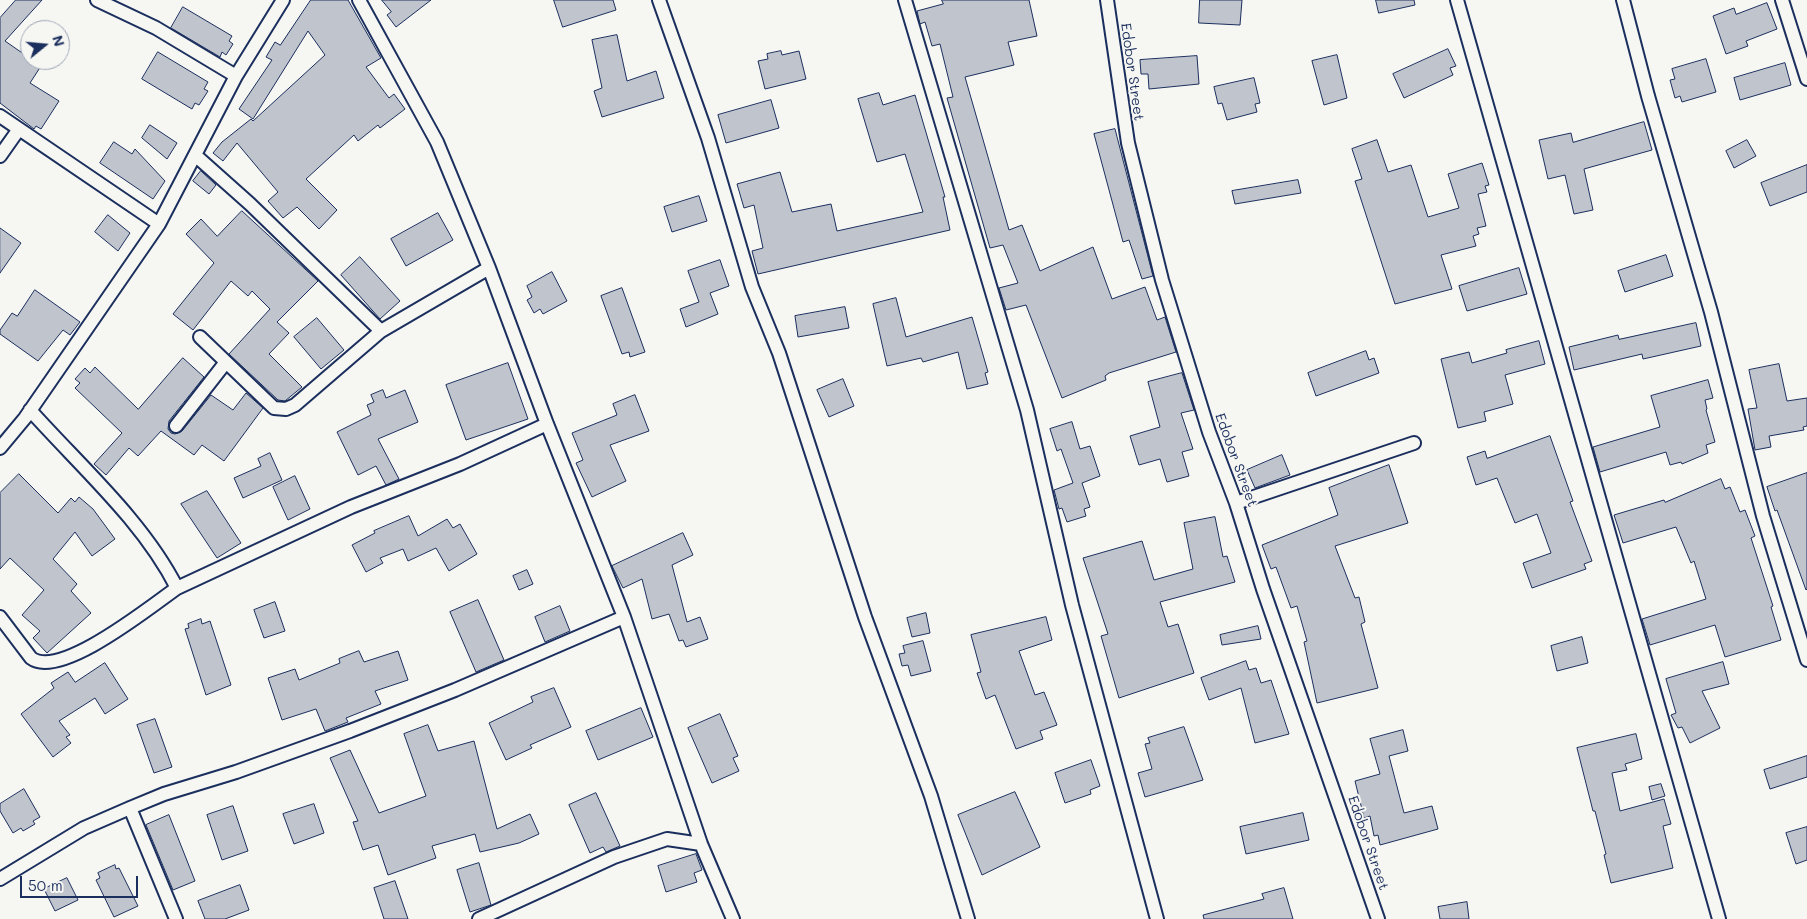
<!DOCTYPE html>
<style>
body{margin:0}
#map{position:relative;width:1807px;height:919px;overflow:hidden;background:#f6f6f2;font-family:Mali,sans-serif}
canvas{display:block}
.north{position:absolute;left:20px;top:20px;width:50px;height:50px;box-sizing:border-box;background:#f6f6f2;border:1px solid #9ea6b7;border-radius:50%;rotate:73deg;font-size:14px;font-weight:700;line-height:20px;text-align:center;color:#1b2f5e}
.north::after{content:'';display:block;margin:auto;width:18px;height:22px;background:#1b2f5e;clip-path:polygon(50% 0,100% 100%,50% 72%,0 100%)}
.scale{position:absolute;left:20px;top:876px;width:118px;height:22px;box-sizing:border-box;border:2px solid #1b2f5e;border-top:0;padding-left:6px;font-size:15px;line-height:18px;white-space:nowrap;color:#1b2f5e;-webkit-text-stroke:4px #f6f6f2;paint-order:stroke}
</style>
<div id="map">
<canvas width="1807" height="919"></canvas>
<div class="north">N</div>
<div class="scale">50 m</div>
</div>
<script>
const c = document.querySelector('canvas').getContext('2d');
c.lineJoin = 'round';
function fillPath(path, color) {
  c.fillStyle = color;
  c.fill(path, 'evenodd');
}
function stroke(path, color, width, dash) {
  c.strokeStyle = color;
  c.lineWidth = width;
  c.lineCap = dash ? 'butt' : 'round';
  c.setLineDash(dash || []);
  c.stroke(path);
}
function label(font, color, halo, rows, align = 'center') {
  c.font = font + ' Mali,sans-serif';
  c.lineWidth = 4;
  c.setLineDash([]);
  c.textBaseline = 'middle';
  c.strokeStyle = halo;
  c.fillStyle = color;
  for (const [text, x, y, turn = 0] of rows) {
    c.save();
    c.translate(x, y);
    c.rotate((+turn || 0) * Math.PI / 180);
    c.textAlign = isNaN(turn) ? turn : align;
    if (halo) c.strokeText(text, 0, 0);
    c.fillText(text, 0, 0);
    c.restore();
  }
}
const building = new Path2D(`
 M16,0H42L5,41L41,66L30,83L59,101L41,129L36,126L34,129L0,103V18Z
 M311,0H348L381,58L366,67L389,98L394,94L405,109L380,128L378,125L358,141L354,135L306,179L337,210L319,229L297,207L283,218L268,201L278,192L237,143L223,161L213,153L222,142L251,119L253,121L325,55L308,31L253,119L239,109L272,60L266,57L275,42L280,45Z
 M382,0H431L396,27L387,15L391,12Z
 M554,0H613L616,10L563,27Z
 M942,0H1029L1037,36L1008,42L1014,65L965,77L1009,230L1022,225L1040,271L1093,247L1112,299L1145,287L1157,320L1165,317L1176,352L1109,373L1105,376L1106,380L1062,398L1026,305L1006,310L999,288L1018,283L1003,245L990,248L947,98L953,97L940,44L932,46L925,22L920,24L917,11L943,4Z
 M1200,0H1242L1240,25L1199,23Z
 M1376,0H1414L1415,5L1379,13Z
 M1767,3L1777,29L1746,41L1748,46L1726,54L1713,16L1734,8L1736,14Z
 M183,7L232,36L229,41L233,44L226,55L222,52L220,57L171,28Z
 M617,35L627,81L656,71L664,98L602,117L594,91L602,88L592,40Z
 M1448,49L1456,66L1450,68L1453,75L1404,98L1393,74Z
 M781,51L782,55L799,51L806,79L765,89L758,61L768,59L767,54Z
 M158,52L208,82L204,89L208,91L199,105L195,103L192,109L142,79Z
 M1337,55L1347,98L1324,105L1312,61Z
 M1197,56L1199,84L1149,89L1148,74H1141L1140,60Z
 M1706,59L1716,92L1682,102L1680,96L1675,98L1670,80L1675,79L1672,69Z
 M1785,63L1791,85L1740,100L1734,78Z
 M1254,78L1260,103L1255,104L1257,112L1227,120L1222,103L1218,104L1214,87Z
 M879,93L883,105L915,95L945,197H943L950,230L758,274L752,251L763,248L754,205L744,208L737,184L780,172L792,212L831,204L837,231L923,212L905,154L877,162L858,99Z
 M771,100L779,128L726,143L718,115Z
 M1644,122L1652,150L1584,169L1593,210L1574,214L1565,175L1548,179L1539,140L1571,133L1573,142Z
 M150,125L177,143L167,159L142,138Z
 M1115,129L1153,276L1142,279L1129,240L1123,242L1094,134Z
 M1377,140L1388,172L1411,165L1428,217L1459,208L1448,174L1482,163L1489,185L1485,186L1487,192L1478,194L1486,226L1477,228L1479,234L1473,236L1476,246L1441,255L1452,289L1395,304L1355,181L1362,179L1352,149Z
 M1747,140L1756,156L1734,168L1726,151Z
 M114,142L132,154L135,149L165,181L153,199L100,163Z
 M1807,165V192L1770,206L1761,183Z
 M201,171L216,185L209,194L193,181Z
 M1298,180L1301,193L1235,204L1232,191Z
 M699,196L707,221L672,232L664,207Z
 M242,211L318,281L277,322L289,333L269,354L302,387L285,401L278,400L229,354L270,309L252,291L248,296L231,281L193,330L173,314L214,263L186,234L201,219L217,236Z
 M438,213L453,240L406,266L391,239Z
 M108,215L130,233L118,251L95,232Z
 M0,228L21,243L0,273Z
 M1666,255L1673,276L1625,292L1618,271Z
 M360,257L400,301L380,319L341,275Z
 M720,260L729,286L710,293L718,314L686,327L680,309L699,302L688,271Z
 M1519,268L1527,294L1467,311L1459,286Z
 M552,272L567,301L543,314L540,309L534,313L527,300L532,297L527,286Z
 M622,288L645,352L630,357L629,352L622,354L601,296Z
 M35,290L80,322L70,335L63,330L38,361L0,334V330L12,313L17,316Z
 M896,298L906,337L972,317L988,372L985,373L988,384L967,389L958,352L923,362L921,358L887,366L873,304Z
 M845,307L849,328L798,337L795,316Z
 M317,318L344,350L321,369L294,337Z
 M1696,323L1701,346L1643,359L1642,354L1574,370L1569,347L1618,335L1619,339Z
 M1539,341L1545,364L1505,375L1513,404L1484,412L1486,421L1458,428L1441,359L1469,352L1472,363L1507,353L1506,350Z
 M1366,351L1369,360L1374,358L1379,373L1316,396L1308,373Z
 M183,358L204,377L169,421L168,429L171,433L175,434L182,431L211,395L233,410L246,393L263,408L224,461L202,445L194,455L161,431L138,456L129,448L106,475L94,464L122,433L75,388L80,383L75,379L85,368L90,373L95,367L138,409Z
 M508,363L528,419L466,440L446,385Z
 M1779,364L1787,401L1807,398V426L1803,427L1804,430L1769,436L1771,447L1755,450L1748,409L1757,408L1749,370Z
 M1182,373L1194,410L1181,413L1193,449L1182,452L1189,476L1167,482L1160,459L1139,465L1130,436L1160,427L1148,382Z
 M843,379L854,406L829,417L817,390Z
 M1708,380L1713,398L1705,400L1707,409L1706,410L1715,442L1706,445L1708,453L1682,464L1681,462L1670,465L1666,452L1600,472L1593,447L1660,427L1651,396Z
 M383,390L386,398L405,390L418,422L378,439L399,479L386,485L376,466L358,475L337,432L371,415L367,405L374,402L371,395Z
 M635,395L649,431L610,445L626,481L592,497L576,463L583,460L572,433L617,415L613,404Z
 M1072,422L1080,449L1090,446L1100,476L1082,483L1090,507L1084,509L1086,516L1067,522L1062,508L1059,509L1054,490L1073,483L1061,449L1057,451L1050,429Z
 M1550,436L1573,501L1570,502L1592,561L1584,564L1586,569L1532,588L1523,563L1551,553L1537,514L1515,523L1497,478L1476,485L1467,457L1485,451L1487,458Z
 M270,453L282,480L243,498L234,478L261,466L258,459Z
 M1282,455L1290,475L1255,488L1247,470Z
 M1389,465L1408,523L1335,546L1355,598L1359,597L1365,622L1361,624L1378,688L1317,703L1304,642L1307,641L1297,606L1291,608L1276,567L1271,569L1262,545L1338,515L1329,488Z
 M1807,473V589L1806,590L1777,510L1775,511L1767,487Z
 M19,474L58,513L71,498L75,502L79,497L93,509L115,539L92,556L75,532L53,559L77,584L71,591L91,613L47,653L33,638L40,631L22,615L44,590L10,558L0,569V493Z
 M295,476L310,509L288,520L273,487Z
 M1721,479L1725,489L1730,487L1740,512L1745,510L1755,536L1751,538L1773,606L1771,607L1781,640L1725,657L1715,625L1650,645L1642,619L1706,599L1694,561L1691,563L1676,527L1623,543L1614,515L1664,500L1665,502Z
 M207,491L241,543L217,558L181,504Z
 M409,516L418,536L447,519L453,528L460,524L477,554L449,571L436,548L408,561L403,549L380,558L383,563L366,572L352,545L375,533L374,531Z
 M1215,517L1223,557L1227,556L1235,582L1160,602L1168,627L1178,624L1194,673L1119,698L1101,636L1108,634L1083,558L1142,541L1154,580L1193,569L1184,523Z
 M683,533L693,555L672,565L687,622L700,617L708,639L686,647L683,640L679,641L669,614L652,619L642,579L623,588L612,566Z
 M527,570L533,584L519,590L513,576Z
 M478,600L504,660L476,672L450,612Z
 M275,602L285,631L264,638L254,610Z
 M560,606L570,631L545,642L535,617Z
 M926,613L930,633L912,637L907,618Z
 M1046,617L1052,640L1019,651L1035,695L1044,692L1057,725L1040,731L1043,739L1016,749L995,695L986,699L977,673L981,672L971,635Z
 M201,619L202,624L210,621L231,685L206,695L185,629L189,628L188,624Z
 M1258,626L1261,639L1222,645L1220,635Z
 M1582,637L1588,663L1557,671L1551,646Z
 M923,641L931,671L911,676L908,665L902,666L899,654L905,653L903,646Z
 M359,651L364,662L398,651L408,680L375,691L381,704L346,718L348,722L325,731L316,709L282,720L268,678L295,669L299,680L340,663L339,659Z
 M1246,661L1249,670L1256,668L1261,683L1271,680L1289,734L1255,743L1241,688L1209,700L1201,678Z
 M1723,662L1729,684L1702,691L1720,728L1690,743L1682,727L1678,728L1671,715L1676,713L1666,679Z
 M105,663L128,699L105,714L95,698L59,721L70,735L66,737L71,743L53,757L21,714L54,688L51,683L68,672L75,682Z
 M554,688L571,727L530,745L532,748L506,760L489,723L533,702L531,697Z
 M641,708L653,737L598,760L586,731Z
 M720,714L738,756L733,758L739,771L712,783L688,728Z
 M155,719L172,767L154,773L137,725Z
 M428,725L438,751L474,741L497,829L530,814L539,834L519,843L480,852L475,834L432,846L436,858L388,875L378,845L363,850L353,822L358,821L330,758L350,750L379,813L426,796L404,734Z
 M1184,727L1203,780L1145,797L1138,773L1152,769L1145,744L1150,743L1148,738Z
 M1403,730L1408,751L1389,756L1404,813L1432,806L1438,829L1380,845L1378,835L1374,836L1370,816L1364,818L1355,781L1380,774L1370,739Z
 M1636,734L1642,759L1625,764L1627,770L1612,773L1620,811L1664,799L1671,824L1663,826L1673,868L1611,883L1604,855L1606,854L1595,811H1593L1577,748Z
 M1807,756V777L1770,789L1764,770Z
 M1091,760L1100,786L1090,790L1091,794L1065,803L1055,773Z
 M1661,784L1665,796L1652,800L1649,787Z
 M24,789L40,817L33,821L35,824L23,831L21,828L13,833L0,811V804Z
 M1015,792L1040,847L982,875L958,815Z
 M596,793L620,846L606,852L603,847L590,853L569,805Z
 M314,804L324,833L294,844L283,814Z
 M233,806L248,851L222,860L207,815Z
 M1303,813L1309,840L1246,854L1240,827Z
 M169,815L195,881L173,890L146,825Z
 M1807,827V860L1796,864L1786,833Z
 M696,854L702,870L694,873L697,882L666,892L658,866Z
 M479,863L491,905L470,912L457,870Z
 M115,865L116,869L119,868L138,906L114,917L96,880L100,878L98,873Z
 M67,878L78,900L55,911L44,889Z
 M395,881L408,919H384L374,888Z
 M240,885L249,910L225,919H205L198,901Z
 M1284,888L1293,919H1204L1203,915L1264,899L1262,894Z
 M1467,902L1469,919H1440L1438,907Z`);
fillPath(building, '#c0c4cd');
stroke(building, '#1b2f5e', 1);
const minor = new Path2D(`
 M97,0L156,28L236,76
 M359,0L437,142L489,268L547,424L624,617L701,844L733,919
 M659,0L708,138L752,287L779,353L865,617L931,796L968,919
 M905,0L1027,410L1072,605L1157,919
 M1107,0L1128,143L1162,280L1209,432L1236,503L1263,589L1378,919
 M1457,0L1719,919
 M1623,0L1648,96L1711,312L1763,516L1807,660
 M1782,0L1807,79
 M0,116L159,224
 M195,155L250,204L381,331L489,268
 M0,156L19,129
 M200,337L274,408L286,409L295,405L381,331
 M30,410C81,467 143,521 177,588L351,507L460,464L547,424
 M176,426L226,362
 M0,448L25,418L159,224L236,76L283,0
 M1236,503L1414,443
 M0,617L31,658C60,680 151,606 177,588
 M130,808L176,919
 M0,879L84,828L130,808L164,794L236,772L350,731L455,690L624,617
 M479,919L614,857L667,839L701,844`);
stroke(minor, '#1b2f5e', 16);
stroke(minor, '#f6f6f2', 12);
label('14px', '#1b2f5e', '#f6f6f2', [
 ["Edobor Street",1132,72,82],
 ["Edobor Street",1236,460,70],
 ["Edobor Street",1368,843,71]
]);
</script>
